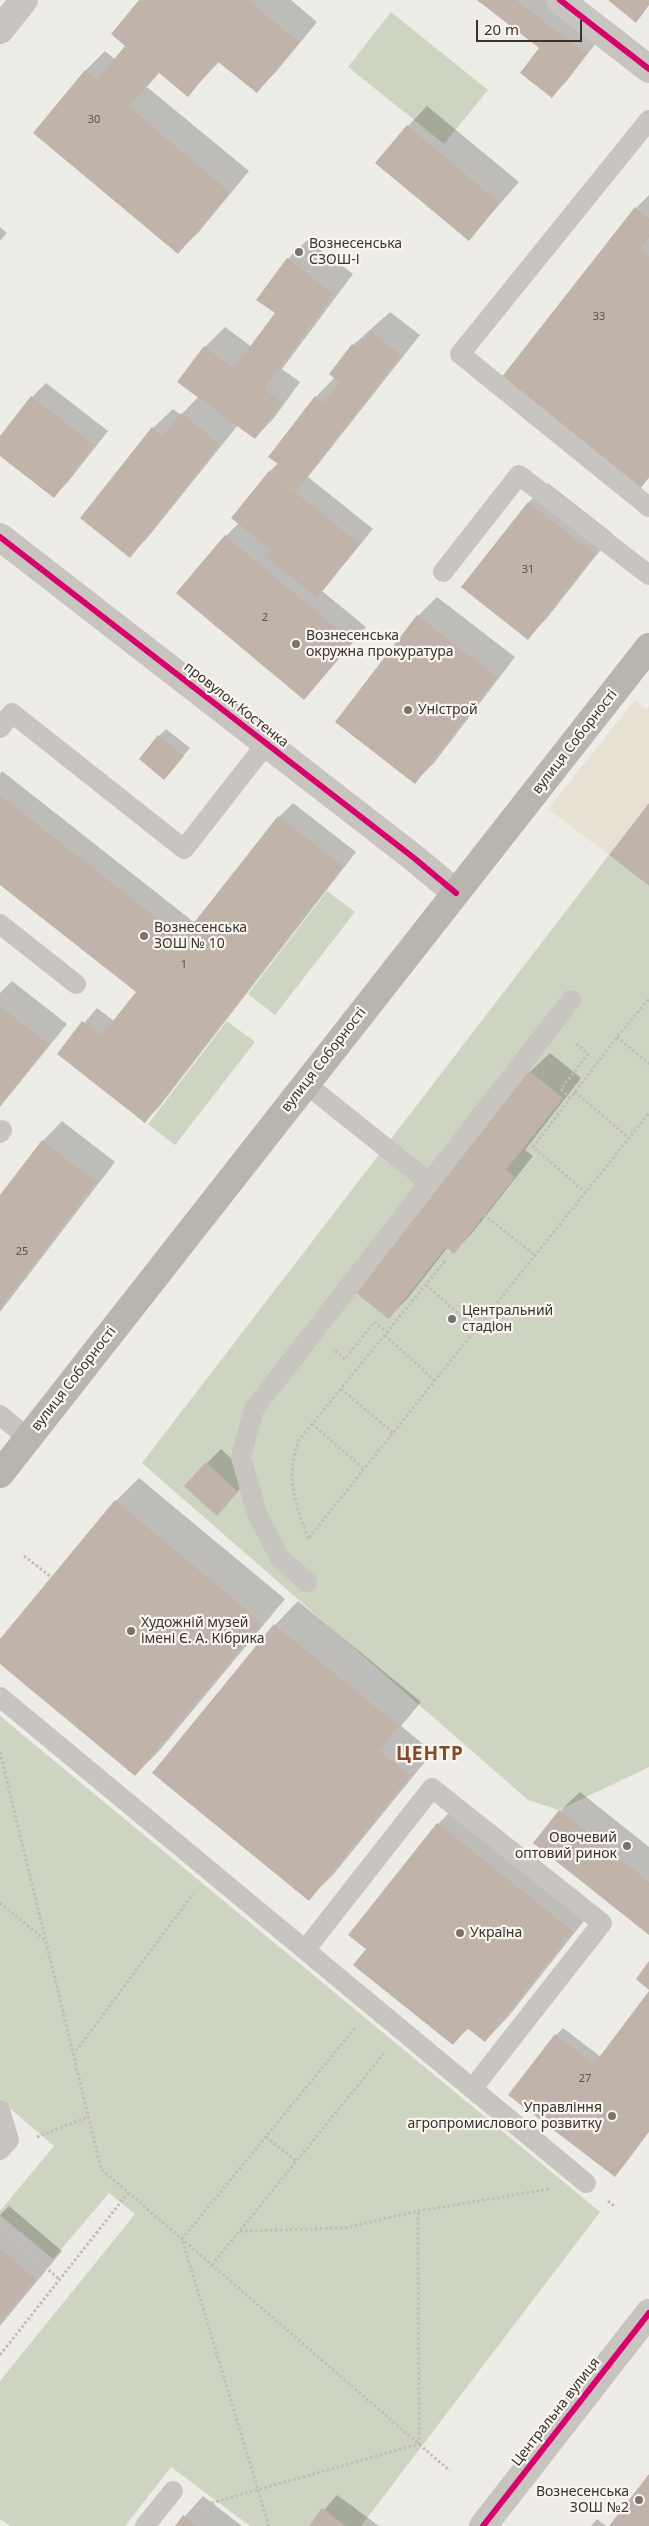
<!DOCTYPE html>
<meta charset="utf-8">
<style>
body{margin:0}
#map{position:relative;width:649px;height:2526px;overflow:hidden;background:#eeece6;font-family:"Noto Sans",sans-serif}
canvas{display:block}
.scale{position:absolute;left:476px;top:20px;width:106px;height:22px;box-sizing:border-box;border:2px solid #39322d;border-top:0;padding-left:6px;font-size:15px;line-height:18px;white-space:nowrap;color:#39322d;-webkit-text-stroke:4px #faf6ef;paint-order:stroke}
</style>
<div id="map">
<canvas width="649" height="2526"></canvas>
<div class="scale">20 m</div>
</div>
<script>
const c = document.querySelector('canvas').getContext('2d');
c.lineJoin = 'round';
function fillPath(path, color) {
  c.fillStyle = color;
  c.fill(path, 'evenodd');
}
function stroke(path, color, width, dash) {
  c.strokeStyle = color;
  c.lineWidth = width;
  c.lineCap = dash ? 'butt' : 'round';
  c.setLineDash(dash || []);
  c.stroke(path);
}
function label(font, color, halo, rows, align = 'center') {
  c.font = font + ' "Noto Sans",sans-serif';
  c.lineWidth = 4.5;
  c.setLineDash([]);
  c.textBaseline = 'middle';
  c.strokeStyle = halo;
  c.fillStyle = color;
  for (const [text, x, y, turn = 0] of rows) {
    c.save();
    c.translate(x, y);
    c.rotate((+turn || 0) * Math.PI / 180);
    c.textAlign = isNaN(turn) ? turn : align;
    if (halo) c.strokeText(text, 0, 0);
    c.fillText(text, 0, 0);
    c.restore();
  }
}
fillPath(new Path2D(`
 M391,12L488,90L444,144L348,67Z
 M609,855L649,886V1767L559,1810L528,1800L142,1463Z
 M327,891L355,912L275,1015L248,994Z
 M227,1021L255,1042L175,1145L148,1124Z
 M0,1716L600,2212L361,2526H250L171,2467L125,2526H10L0,2519V2381L135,2214L109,2193L53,2259L0,2215V2211L54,2146L0,2100Z`), '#cdd4c1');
fillPath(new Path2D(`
 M635,700L646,709L649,706V803L609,855L548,809Z`), '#e7e1d4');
fillPath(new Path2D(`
 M140,0H291L317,22L276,72L257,91L220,61L188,95L160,72L147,87L249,171L198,233L178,252L34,133L86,70L105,51L116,60L127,46Z
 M479,0H548L599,39L566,82L552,96L541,48Z
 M427,106L519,182L469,239L408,126Z
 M649,195V478L640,486L636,208Z
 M0,227L7,233L0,241Z
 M307,240L353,274L282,369L300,382L274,418L255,438L238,425L149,536L130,556L153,428L173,409L181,415L199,396L179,382L205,347L225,327L252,347L277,313L288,259Z
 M390,312L420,335L308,477L373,529L322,591L366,627L304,698L226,536L239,523L269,472L278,463L316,397L335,377L353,345Z
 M46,383L108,431L68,482L54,496L0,455V438L32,397Z
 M548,483L613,534L547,618L528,638L463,587L529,502Z
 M437,597L515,657L434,763L415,782L418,616Z
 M166,729L190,748L164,778L159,736Z
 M2,771L195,923L279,817L293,803L356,852L159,1107L145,1121L59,1053L97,1008L114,1021L137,992L0,884V774Z
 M12,981L67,1024L0,1107V993Z
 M550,1053L581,1078L525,1150L533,1156L473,1232L454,1252L448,1247L408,1298L389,1317L530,1072Z
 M62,1121L115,1162L0,1312V1197L43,1141Z
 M221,1449L251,1477L217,1514L207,1463Z
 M139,1478L285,1599L159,1751L135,1775L0,1662V1641L116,1501Z
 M298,1601L421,1702L401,1726L433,1752L332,1876L308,1899L154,1772L275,1625Z
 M580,1792L649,1847V1934L560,1811Z
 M462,1800L595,1907L508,2017L485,2041L469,2028L453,2043L367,1949L350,1935L438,1824Z
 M649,1993V2132L622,2168L556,2035L563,2028L601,2057Z
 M9,2206L62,2251L0,2326V2215Z
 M337,2495L379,2526H311Z
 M203,2496L242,2526H176Z
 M597,2519L606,2526H591Z`), '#0003');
fillPath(new Path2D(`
 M139,0H248L299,42L257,93L217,61L188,97L158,72L129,107L230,192L178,254L33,133L85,70L97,80L125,46L111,34Z
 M477,0H516L586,54L552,98L520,73L539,48Z
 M608,0H649V5L636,23Z
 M407,125L500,203L469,241L375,163Z
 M635,207L649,218V237L640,249L649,257V477L641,488L501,378Z
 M287,258L334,294L264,389L282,402L255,439L177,382L204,346L234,368L275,313L256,300Z
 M370,331L401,355L296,491L272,473L278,464L268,457L315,396L323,403L339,382L329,374L352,344L357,348Z
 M31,396L94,445L54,498L0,456V436Z
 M181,413L220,444L130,558L80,518L152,427L163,436Z
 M269,471L360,544L317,598L265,556L270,549L231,518Z
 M528,502L595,554L528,640L461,587Z
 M225,535L353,642L304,700L176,593Z
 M417,615L497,677L415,784L335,722Z
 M158,735L184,756L164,780L139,759Z
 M0,795L182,938L278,816L343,866L145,1123L57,1054L82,1021L101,1036L136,992L0,885Z
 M649,803V886L609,855Z
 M0,1006L49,1044L0,1105Z
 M529,1071L563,1098L506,1170L515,1177L472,1231L454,1254L446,1247L389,1319L355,1292Z
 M42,1140L96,1182L0,1308V1195Z
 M206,1462L238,1492L217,1516L184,1486Z
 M115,1500L262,1623L135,1776L0,1664V1639Z
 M274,1624L399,1726L379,1750L410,1776L309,1901L152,1773Z
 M559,1810L649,1882V1935L533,1843Z
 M437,1823L573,1931L485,2042L467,2028L453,2045L353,1965L366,1949L348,1935Z
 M649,1961V1990L636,1979Z
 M649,1991V2131L615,2177L508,2095L555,2034L594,2064Z
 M0,2249L36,2279L0,2322Z
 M649,2474V2526H609Z
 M322,2508L346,2526H309Z
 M183,2515L197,2526H175Z`), '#c0b3aa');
stroke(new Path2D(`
 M617,1037L649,1064
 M575,1092L629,1138
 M570,1098L561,1089L588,1054L574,1042
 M586,1193L533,1147L617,1037L649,999
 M484,1215L536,1256
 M445,1261L299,1440C285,1480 295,1500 308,1539L649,1113
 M426,1285L477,1330
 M385,1335L435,1381
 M335,1351L345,1359L374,1322L387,1332
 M341,1389L393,1433
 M312,1424L364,1469
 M24,1556L51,1577
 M0,1752L101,2169L450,2471
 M0,1903L45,1940
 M73,2055L193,1894
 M37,2137L88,2117
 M266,2137L296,2161
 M608,2201L615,2207
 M0,2227L60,2280
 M240,2231L344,2228L418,2211L549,2189
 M212,2265L385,2052
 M0,2355L128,2193
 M197,2507L419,2444L418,2211
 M269,2526L182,2239L355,2028`), '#c1bdb7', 3, [2.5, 2.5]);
stroke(new Path2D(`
 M649,120L460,354L649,507
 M443,572L519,475L649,575
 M0,728L12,713L184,849L266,744
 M0,924L76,984
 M306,1084L430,1183
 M0,1133L2,1130
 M0,1415L28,1438
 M307,1582L280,1558L257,1514L241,1457L254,1409L571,1000
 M0,1697L586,2183
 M305,1950L432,1788L602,1923L472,2089
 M0,2110L9,2140L0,2150
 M145,2526L173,2491`), '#c8c4bf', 20);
stroke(new Path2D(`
 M560,0L649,69
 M0,30L24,0
 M0,537L414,858L456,893
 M483,2526L649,2313`), '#c8c4bf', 28);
stroke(new Path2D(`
 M0,1474L649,647`), '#b8b5af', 28);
stroke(new Path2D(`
 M560,0L649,69
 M0,537L414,858L456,893
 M483,2526L649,2313`), '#d6006c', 6);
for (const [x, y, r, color] of [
 [299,252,5,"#78736e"],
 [296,644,5,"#78736e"],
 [408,710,5,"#78736e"],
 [144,936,5,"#78736e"],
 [452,1319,5,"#78736e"],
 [131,1631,5,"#78736e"],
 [627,1846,5,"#78736e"],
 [460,1933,5,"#78736e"],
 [612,2116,5,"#78736e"],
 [639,2500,5,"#78736e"]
]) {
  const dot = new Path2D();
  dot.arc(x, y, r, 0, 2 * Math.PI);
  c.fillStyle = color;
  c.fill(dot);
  stroke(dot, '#faf6ef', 2);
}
label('11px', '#5b524c', null, [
 ["30",94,120],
 ["33",599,317],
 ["31",528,570],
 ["2",265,618],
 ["1",184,965],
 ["25",22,1252],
 ["27",585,2079]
]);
label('14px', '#39322d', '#faf6ef', [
 ["Вознесенська",309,244],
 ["СЗОШ-І",309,260],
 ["Вознесенська",306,636],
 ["окружна прокуратура",306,652],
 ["Уністрой",418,710],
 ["Вознесенська",154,928],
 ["ЗОШ № 10",154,944],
 ["Центральний",462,1311],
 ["стадіон",462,1327],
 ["Художній музей",141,1623],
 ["імені Є. А. Кібрика",141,1639],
 ["Овочевий",617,1838,"right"],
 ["оптовий ринок",617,1854,"right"],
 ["Україна",470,1933],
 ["Управління",602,2108,"right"],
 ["агропромислового розвитку",602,2124,"right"],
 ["Вознесенська",629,2492,"right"],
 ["ЗОШ №2",629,2508,"right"]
], 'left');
label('14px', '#39322d', '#faf6ef', [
 ["провулок Костенка",236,705,38],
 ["вулиця Соборності",575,742,-52],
 ["вулиця Соборності",324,1060,-52],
 ["вулиця Соборності",74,1379,-52],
 ["Центральна вулиця",556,2412,-52]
]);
c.letterSpacing = '1px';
label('bold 19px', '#824d2c', '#faf6ef', [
 ["ЦЕНТР",430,1755]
]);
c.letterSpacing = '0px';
</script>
